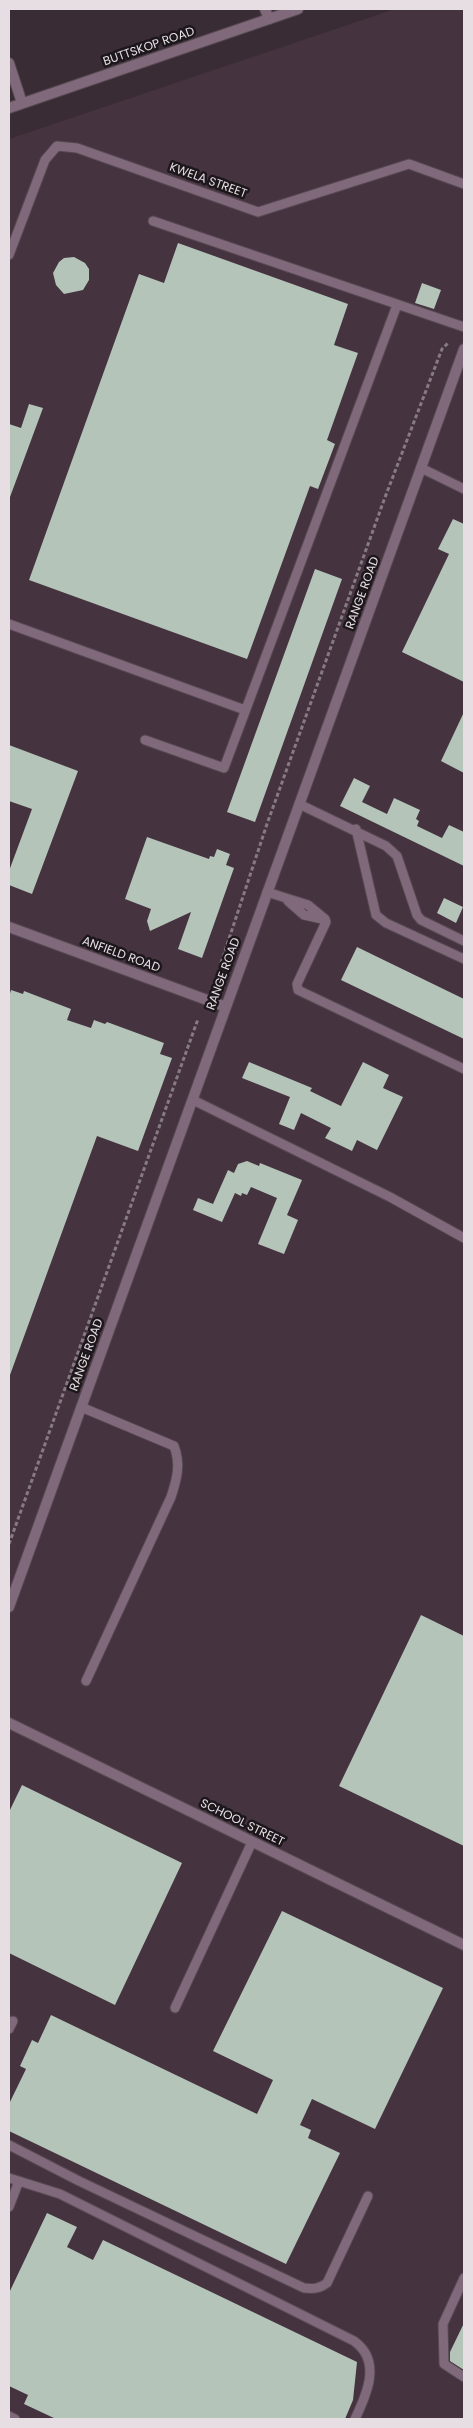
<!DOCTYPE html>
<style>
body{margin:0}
#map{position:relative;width:473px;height:2428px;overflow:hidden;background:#392c35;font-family:Poppins,sans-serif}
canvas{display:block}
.frame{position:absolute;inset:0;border:10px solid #e7dee4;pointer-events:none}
</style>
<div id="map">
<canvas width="473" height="2428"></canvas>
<div class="frame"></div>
</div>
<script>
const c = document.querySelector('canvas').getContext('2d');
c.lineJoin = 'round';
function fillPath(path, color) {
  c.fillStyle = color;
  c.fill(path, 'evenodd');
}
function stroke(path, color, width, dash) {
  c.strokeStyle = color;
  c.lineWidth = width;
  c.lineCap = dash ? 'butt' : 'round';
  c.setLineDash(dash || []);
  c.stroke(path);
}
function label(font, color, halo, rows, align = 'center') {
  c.font = font + ' Poppins,sans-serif';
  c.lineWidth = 5;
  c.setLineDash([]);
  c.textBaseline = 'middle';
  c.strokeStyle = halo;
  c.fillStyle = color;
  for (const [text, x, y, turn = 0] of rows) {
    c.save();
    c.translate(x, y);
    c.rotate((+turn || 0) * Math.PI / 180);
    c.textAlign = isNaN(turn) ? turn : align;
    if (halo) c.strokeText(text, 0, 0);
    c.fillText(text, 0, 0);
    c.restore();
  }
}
fillPath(new Path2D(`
 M395,9H464V2419H9V139Z`), '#453340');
fillPath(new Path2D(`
 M178,243L348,304L334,345L358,353L327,440L335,444L318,489L310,486L247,659L29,580L139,274L164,283Z
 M74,257L85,263L89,269V280L83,290L64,294L56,285L53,273L59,262L64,258Z
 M422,283L441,290L434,309L415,303Z
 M29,404L43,408L10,497H9V424L21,428Z
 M453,519L464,524V682L402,652L449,554L438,549Z
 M315,569L342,579L255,822L227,812Z
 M464,712V773L441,761Z
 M9,745L78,771L32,894L9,885V871L32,809L9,801Z
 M354,778L370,786L362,802L387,814L394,798L420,810L416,819L419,821L417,826L442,838L449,825L464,832V866L340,806Z
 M147,837L209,859L210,856L214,857L217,849L230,854L226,865L234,868L202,958L178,949L191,912L150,931L147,921L151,909L125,899Z
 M444,898L463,907L456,923L437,913Z
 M357,947L464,999V1039L341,980Z
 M11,990L23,994L24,991L71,1009L67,1020L91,1028L94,1020L105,1024L107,1022L164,1043L160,1054L172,1058L138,1151L97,1136L10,1375L9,997Z
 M249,1062L312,1088L310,1091L341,1106L363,1062L389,1075L383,1088L403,1097L377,1150L357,1140L352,1151L325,1138L331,1128L301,1113L294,1130L279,1124L290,1097L242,1078Z
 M247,1161L259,1166L260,1163L302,1180L287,1215L298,1220L284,1254L258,1244L277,1198L251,1187L247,1195L242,1193L241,1196L235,1193L222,1222L193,1210L198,1198L213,1204L228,1170L234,1173L238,1164Z
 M421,1615L464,1636V1846L339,1786Z
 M22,1785L182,1863L115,2005L9,1953V1812Z
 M282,1911L443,1988L375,2129L312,2099L300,2125L311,2130L308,2138L340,2153L286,2264L9,2131V2104L26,2069L20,2066L32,2040L38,2043L51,2015L257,2114L273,2080L213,2051Z
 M47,2213L77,2227L67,2247L93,2260L103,2240L357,2362L353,2400L345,2419H56L24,2404L28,2395L9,2386V2293Z
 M464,2323V2370L450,2361V2352Z`), '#b5c4b8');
const service = new Path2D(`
 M153,221L464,327
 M9,255L45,160L57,146L77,148L258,212L409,164L464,184
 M421,468L464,489
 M9,624L245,710
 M145,740L224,768L397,305
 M299,804L386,846L397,856L417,915L421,920L464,941
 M356,829L376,915L386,923L464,959
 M267,892L308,905L325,919
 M288,901L304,915L322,919
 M325,919L326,922L297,984L298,990L464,1069
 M193,1100L390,1197L464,1238
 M81,1407L174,1446C181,1464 177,1479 171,1497L86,1681
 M175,2008L252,1842
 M9,2029L13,2021
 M9,2145L79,2181L304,2288C313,2289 319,2289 327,2283L368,2196
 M9,2178L60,2194L354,2341C382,2361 367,2394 355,2419
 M9,2207L19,2181
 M464,2278L443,2324L444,2364L464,2377
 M9,2416L15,2419`);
const minor = new Path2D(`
 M265,9L269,19
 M9,63L22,103
 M9,927L226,1007
 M9,1607L464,349
 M9,1723L464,1945`);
const tertiary = new Path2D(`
 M9,108L298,9`);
stroke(service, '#554851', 11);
stroke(minor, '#554851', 12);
stroke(tertiary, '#554851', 12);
stroke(new Path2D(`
 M221,963L267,824L384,500L442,349L448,343
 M9,1544L198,1019`), '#877b83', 3, [4, 2.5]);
stroke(service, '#80697a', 9);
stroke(minor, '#80697a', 10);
stroke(tertiary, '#80697a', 10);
label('12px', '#e7dee4', '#1c171b', [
 ["BUTTSKOP ROAD",149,47,-19],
 ["KWELA STREET",208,181,20],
 ["RANGE ROAD",363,593,-70],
 ["ANFIELD ROAD",121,955,20],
 ["RANGE ROAD",224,974,-70],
 ["RANGE ROAD",87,1355,-70],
 ["SCHOOL STREET",242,1823,26]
]);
</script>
